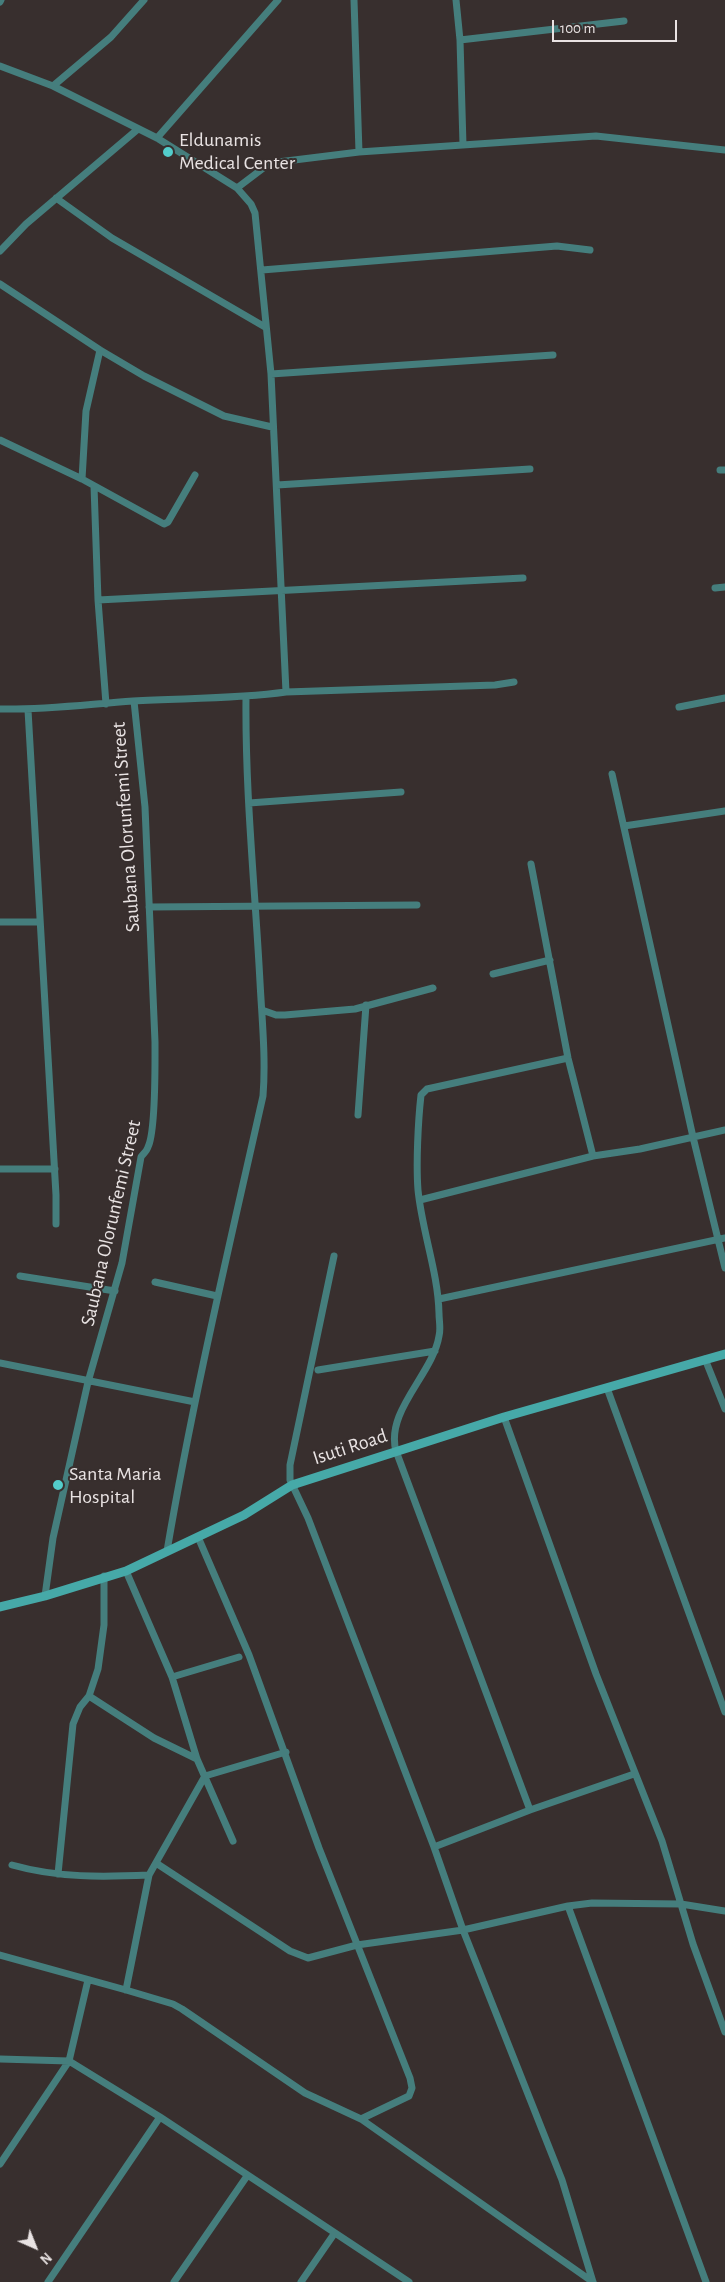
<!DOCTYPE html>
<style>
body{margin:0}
#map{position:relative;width:725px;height:2282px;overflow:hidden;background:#382f2e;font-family:"Alegreya Sans",sans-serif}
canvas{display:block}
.north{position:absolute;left:10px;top:2222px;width:50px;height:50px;-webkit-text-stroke:4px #382f2e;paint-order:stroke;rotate:136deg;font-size:14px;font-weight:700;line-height:20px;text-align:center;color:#e9e3e3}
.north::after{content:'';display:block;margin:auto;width:18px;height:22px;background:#e9e3e3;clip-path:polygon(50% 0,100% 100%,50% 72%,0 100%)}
.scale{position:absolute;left:552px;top:20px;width:125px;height:22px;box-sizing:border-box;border:2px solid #e9e3e3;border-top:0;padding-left:6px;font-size:15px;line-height:18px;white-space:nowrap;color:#e9e3e3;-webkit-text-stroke:4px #382f2e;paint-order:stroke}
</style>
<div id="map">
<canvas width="725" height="2282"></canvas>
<div class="north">N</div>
<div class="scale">100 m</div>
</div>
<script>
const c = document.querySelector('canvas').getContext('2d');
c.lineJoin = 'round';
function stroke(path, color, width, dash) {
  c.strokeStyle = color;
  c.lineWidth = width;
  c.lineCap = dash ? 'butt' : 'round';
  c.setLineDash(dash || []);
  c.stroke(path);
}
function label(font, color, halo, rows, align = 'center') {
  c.font = font + ' "Alegreya Sans",sans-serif';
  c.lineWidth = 4;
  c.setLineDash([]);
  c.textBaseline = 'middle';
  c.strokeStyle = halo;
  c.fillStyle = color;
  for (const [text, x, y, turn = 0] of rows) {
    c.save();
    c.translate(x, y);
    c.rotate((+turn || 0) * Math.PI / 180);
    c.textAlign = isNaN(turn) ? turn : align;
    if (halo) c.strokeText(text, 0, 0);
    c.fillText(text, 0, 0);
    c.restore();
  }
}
stroke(new Path2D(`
 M354,0L359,152
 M456,0L460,40L463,145
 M0,2L1,0
 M460,40L624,21
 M0,66L53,86L157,138L237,188L251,204L255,213L271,374L286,692C235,699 184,698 133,701C89,704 45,710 0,709
 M53,86L111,37L144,0
 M157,138L278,0
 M237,188L270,163L359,152L596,136L725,150
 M56,198L112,238L265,327
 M0,251L26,224L138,129
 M262,270L557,246L590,250
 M0,284L100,350L144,376L224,416L272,427
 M271,374L553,355
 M0,440L82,479L164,524L168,522L195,475
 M720,470H725
 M82,479L86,411L100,350
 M277,485L530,469
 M94,486L98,600L106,704
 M715,588L725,587
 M98,600L523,578
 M286,692L495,685L514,682
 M679,707L725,698
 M28,710L56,1195V1224
 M612,774L693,1137L725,1268
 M249,803L401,792
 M624,826L725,811
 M531,864L568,1058L593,1156
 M149,907L417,905
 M0,922H40
 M493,974L550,960
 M262,1010L276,1015H285L355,1009L433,988
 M358,1115L366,1005
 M0,1169H55
 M420,1200L593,1156L640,1149L725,1130
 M334,1256L290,1465V1480L308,1518L434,1847L463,1930L562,2180L593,2282
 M20,1276L115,1291
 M155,1282L217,1296
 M439,1299L725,1238
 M705,1359L725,1409
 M0,1363L195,1402
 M318,1370L435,1351
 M607,1388L725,1712
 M504,1417L596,1674L662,1841L693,1944L725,2032
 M198,1537L249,1655L319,1848L410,2078L412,2088L409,2096L361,2119
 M167,1551C193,1398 229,1247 263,1096C266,1059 262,1020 260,982C255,887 245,792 246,697
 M126,1571L172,1677L197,1759L233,1841
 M45,1596L53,1538L88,1382L122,1263L141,1157C143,1154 147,1151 148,1147C156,1131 155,1064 155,1042L145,807L134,701
 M172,1677L239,1657
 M89,1696L154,1738L197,1759
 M530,1810L396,1451C385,1411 433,1374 439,1336C441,1329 439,1321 439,1313C438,1272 422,1231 418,1190C416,1164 418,1122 421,1095L427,1089L568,1058
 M434,1847L530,1810L634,1774
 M156,1863L290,1951L308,1958L357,1945L463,1930L568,1906L592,1903L681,1904L725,1911
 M12,1865C58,1878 103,1877 149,1875
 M58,1874L73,1724L80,1707L89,1696L98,1669L104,1625V1576
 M568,1906L706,2282
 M0,1955L126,1990L173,2004L182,2009L305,2093L361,2119L593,2282
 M126,1990L149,1875L205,1776L286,1752
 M0,2059L69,2061L160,2117L409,2282
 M0,2164L69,2061L88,1980
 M48,2282L160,2117
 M174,2282L247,2176
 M301,2282L334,2234`), '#457e7d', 7);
stroke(new Path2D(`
 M0,1607L45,1596L126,1571L244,1515L292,1485L504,1417L725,1354`), '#46a9a8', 9);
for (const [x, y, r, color] of [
 [168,152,6,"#53cdcb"],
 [58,1485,6,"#53cdcb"]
]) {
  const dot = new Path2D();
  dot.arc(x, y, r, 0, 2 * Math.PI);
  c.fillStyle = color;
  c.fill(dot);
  stroke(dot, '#382f2e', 2);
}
label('20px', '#e9e3e3', '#382f2e', [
 ["Eldunamis",179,140],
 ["Medical Center",179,163],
 ["Santa Maria",69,1474],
 ["Hospital",69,1497]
], 'left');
label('20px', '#e9e3e3', '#382f2e', [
 ["Saubana Olorunfemi Street",126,827,-94],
 ["Saubana Olorunfemi Street",111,1223,-77],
 ["Isuti Road",350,1447,-18]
]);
</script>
